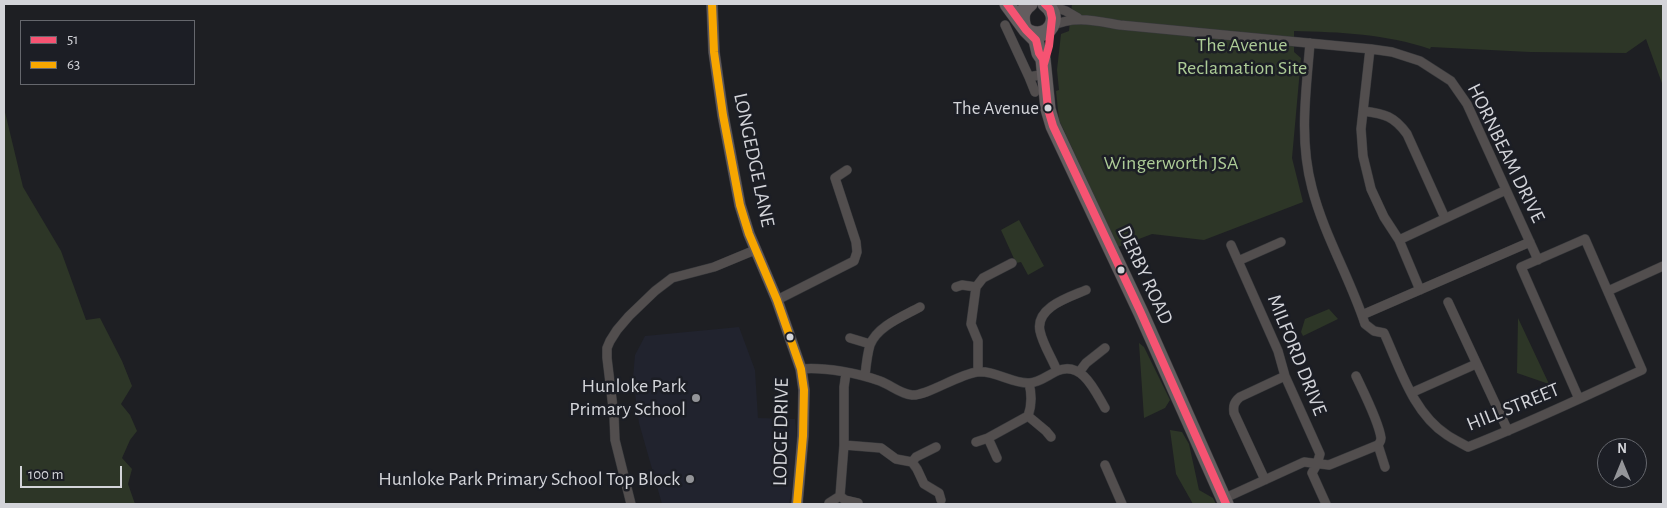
<!DOCTYPE html>
<style>
body{margin:0}
#map{position:relative;width:1667px;height:508px;overflow:hidden;background:#1e1f23;font-family:"Alegreya Sans",sans-serif}
canvas{display:block}
.frame{position:absolute;inset:0;border:5px solid #d3d4d9;pointer-events:none}
.legend{position:absolute;left:20px;top:20px;width:175px;height:65px;box-sizing:border-box;background:#1c1e25;border:1px solid #65676d;margin:0;padding:6px 9px;list-style:none;font-size:15px;color:#d3d4d9}
.legend li{display:flex;align-items:center;gap:10px;height:25px}
.legend b{width:25px;border:1px solid #65676d}
.north{position:absolute;left:1597px;top:438px;width:50px;height:50px;box-sizing:border-box;background:#1c1e25;border:1px solid #65676d;border-radius:50%;rotate:0deg;font-size:14px;font-weight:700;line-height:20px;text-align:center;color:#d3d4d9}
.north::after{content:'';display:block;margin:auto;width:18px;height:22px;background:#949599;clip-path:polygon(50% 0,100% 100%,50% 72%,0 100%)}
.scale{position:absolute;left:20px;top:466px;width:102px;height:22px;box-sizing:border-box;border:2px solid #d3d4d9;border-top:0;padding-left:6px;font-size:15px;line-height:18px;white-space:nowrap;color:#d3d4d9;-webkit-text-stroke:4px #1c1e25;paint-order:stroke}
</style>
<div id="map">
<canvas width="1667" height="508"></canvas>
<div class="frame"></div>
<ul class="legend">
<li><b style="height:6px;background:#f65372"></b>51</li>
<li><b style="height:6px;background:#f7a600"></b>63</li>
</ul>
<div class="north">N</div>
<div class="scale">100 m</div>
</div>
<script>
const c = document.querySelector('canvas').getContext('2d');
c.lineJoin = 'round';
function fillPath(path, color) {
  c.fillStyle = color;
  c.fill(path, 'evenodd');
}
function stroke(path, color, width, dash) {
  c.strokeStyle = color;
  c.lineWidth = width;
  c.lineCap = dash ? 'butt' : 'round';
  c.setLineDash(dash || []);
  c.stroke(path);
}
function label(font, color, halo, rows, align = 'center') {
  c.font = font + ' "Alegreya Sans",sans-serif';
  c.lineWidth = 5;
  c.setLineDash([]);
  c.textBaseline = 'middle';
  c.strokeStyle = halo;
  c.fillStyle = color;
  for (const [text, x, y, turn = 0] of rows) {
    c.save();
    c.translate(x, y);
    c.rotate((+turn || 0) * Math.PI / 180);
    c.textAlign = isNaN(turn) ? turn : align;
    if (halo) c.strokeText(text, 0, 0);
    c.fillText(text, 0, 0);
    c.restore();
  }
}
fillPath(new Path2D(`
 M739,327L755,370L758,418L795,419L797,438L792,489L789,504H662L639,423L633,378L635,355L645,336Z`), '#21232e');
fillPath(new Path2D(`
 M1072,4H1663V86L1646,39L1626,53L1530,52L1431,47L1430,49C1386,34 1340,32 1294,31V52L1301,58L1292,158L1303,202L1204,240L1152,234L1118,247L1059,120L1056,91L1059,90L1057,70L1061,34L1069,31Z
 M4,108L23,187L61,251L86,320L100,318L122,361L132,386L121,404L130,415L137,431L130,440L122,458L132,469L128,484L135,504H4Z
 M1019,220L1044,266L1028,275L1021,262L1016,263L1001,230Z
 M1329,309L1338,319L1303,336L1301,332L1305,319Z
 M1518,318L1549,384L1517,373Z
 M1139,343L1144,347L1170,400L1165,408L1144,418Z
 M1170,430L1182,432L1189,444L1199,490L1213,498L1216,504H1193L1176,474Z`), '#2d3627');
const street = new Path2D(`
 M1049,5L1066,11L1078,18
 M1005,25L1029,77L1045,74
 M1052,26C1074,15 1096,21 1120,25L1371,49L1392,52L1420,61L1451,81L1467,104L1538,260
 M1310,43C1306,92 1299,140 1312,188C1324,235 1350,278 1365,324L1374,331L1384,333C1400,368 1413,413 1447,435C1453,439 1461,443 1468,447C1527,424 1585,396 1642,370L1585,239L1521,267L1579,399
 M1370,49L1361,129L1363,156L1371,189L1384,217L1399,240L1420,290
 M1029,77L1035,92
 M1363,111C1385,114 1394,116 1407,134L1445,218
 M1399,240L1506,190
 M1231,245L1278,351L1285,376L1320,454L1317,464L1312,473L1326,504
 M1238,261L1281,242
 M956,287L962,285L976,287L983,278L1012,263
 M976,287L971,324L978,341V372
 M1608,291L1663,266
 M777,300L854,261L857,252L856,242L835,178L847,170
 M1448,302L1508,431
 M1362,315L1530,242
 M850,338L870,344
 M801,369C825,367 858,373 880,381C891,385 900,394 912,395C927,396 957,375 977,372C994,370 1013,384 1029,383C1039,383 1048,375 1057,371C1082,360 1095,391 1105,408
 M1057,371C1052,358 1043,345 1040,331C1035,307 1070,297 1086,290
 M1080,371L1086,363L1105,348
 M846,373L844,387V445L840,496L845,500L858,503
 M865,376C866,366 867,355 870,345C877,326 904,316 920,307
 M1411,393L1476,364
 M1028,416C1032,405 1032,395 1029,383
 M976,442L988,438
 M844,445L881,448L896,459L912,462L917,469L924,484L939,493L941,500
 M1378,445L1385,467
 M997,458L988,438L1028,416L1046,431L1051,437
 M912,462L916,457L936,447
 M1105,465L1122,504
 M1265,480L1234,413C1233,406 1234,402 1240,397L1285,376
 M1223,499L1304,462L1329,465L1378,445C1380,442 1381,442 1381,438C1379,422 1363,391 1356,376
 M829,503L840,496
 M631,504L615,440L614,416L607,358V348L610,341L617,330L629,316L655,291L672,278L714,267L755,250`);
const secondary = new Path2D(`
 M712,4L714,52L723,115L740,205L749,234L777,300L801,369L804,390L803,436L797,504`);
const highway = new Path2D(`
 M1007,4L1026,30L1036,40L1039,53L1043,59L1048,109L1053,126L1141,313L1226,504
 M1023,24C1021,15 1023,9 1030,4
 M1029,32C1049,41 1063,17 1045,4`);
stroke(street, '#38393c', 10);
stroke(secondary, '#38393c', 12);
stroke(highway, '#38393c', 16);
stroke(street, '#524e4e', 9);
stroke(secondary, '#5f5859', 11);
stroke(highway, '#645d5f', 15);
stroke(new Path2D(`
 M1007,4L1026,30L1036,40L1039,53L1043,59L1048,109L1053,126L1141,313L1226,504
 M1044,64L1049,46L1052,18L1050,9L1045,4`), '#f65372', 8);
stroke(new Path2D(`
 M712,4L714,52L723,115L740,205L749,234L777,300L801,369L804,390L803,436L797,504`), '#f7a600', 8);
for (const [x, y, r, color] of [
 [1048,108,4.5,"#d3d4d9"],
 [1121,270,4.5,"#d3d4d9"],
 [790,337,4.5,"#d3d4d9"],
 [696,398,5,"#949599"],
 [690,479,5,"#949599"]
]) {
  const dot = new Path2D();
  dot.arc(x, y, r, 0, 2 * Math.PI);
  c.fillStyle = color;
  c.fill(dot);
  stroke(dot, '#1c1e25', 2);
}
label('19px', '#d3d4d9', '#1c1e25', [
 ["The Avenue",1039,108]
], 'right');
label('20px', '#adcc97', '#1c1e25', [
 ["The Avenue",1242,45],
 ["Reclamation Site",1242,68],
 ["Wingerworth JSA",1171,163]
]);
label('20px', '#d3d4d9', '#1c1e25', [
 ["HORNBEAM DRIVE",1506,153,64],
 ["LONGEDGE LANE",754,160,78],
 ["DERBY ROAD",1145,275,65],
 ["MILFORD DRIVE",1297,355,68],
 ["HILL STREET",1513,407,-22],
 ["LODGE DRIVE",781,432,-89]
]);
label('20px', '#d3d4d9', '#1c1e25', [
 ["Hunloke Park",686,386],
 ["Primary School",686,409],
 ["Hunloke Park Primary School Top Block",680,479]
], 'right');
</script>
